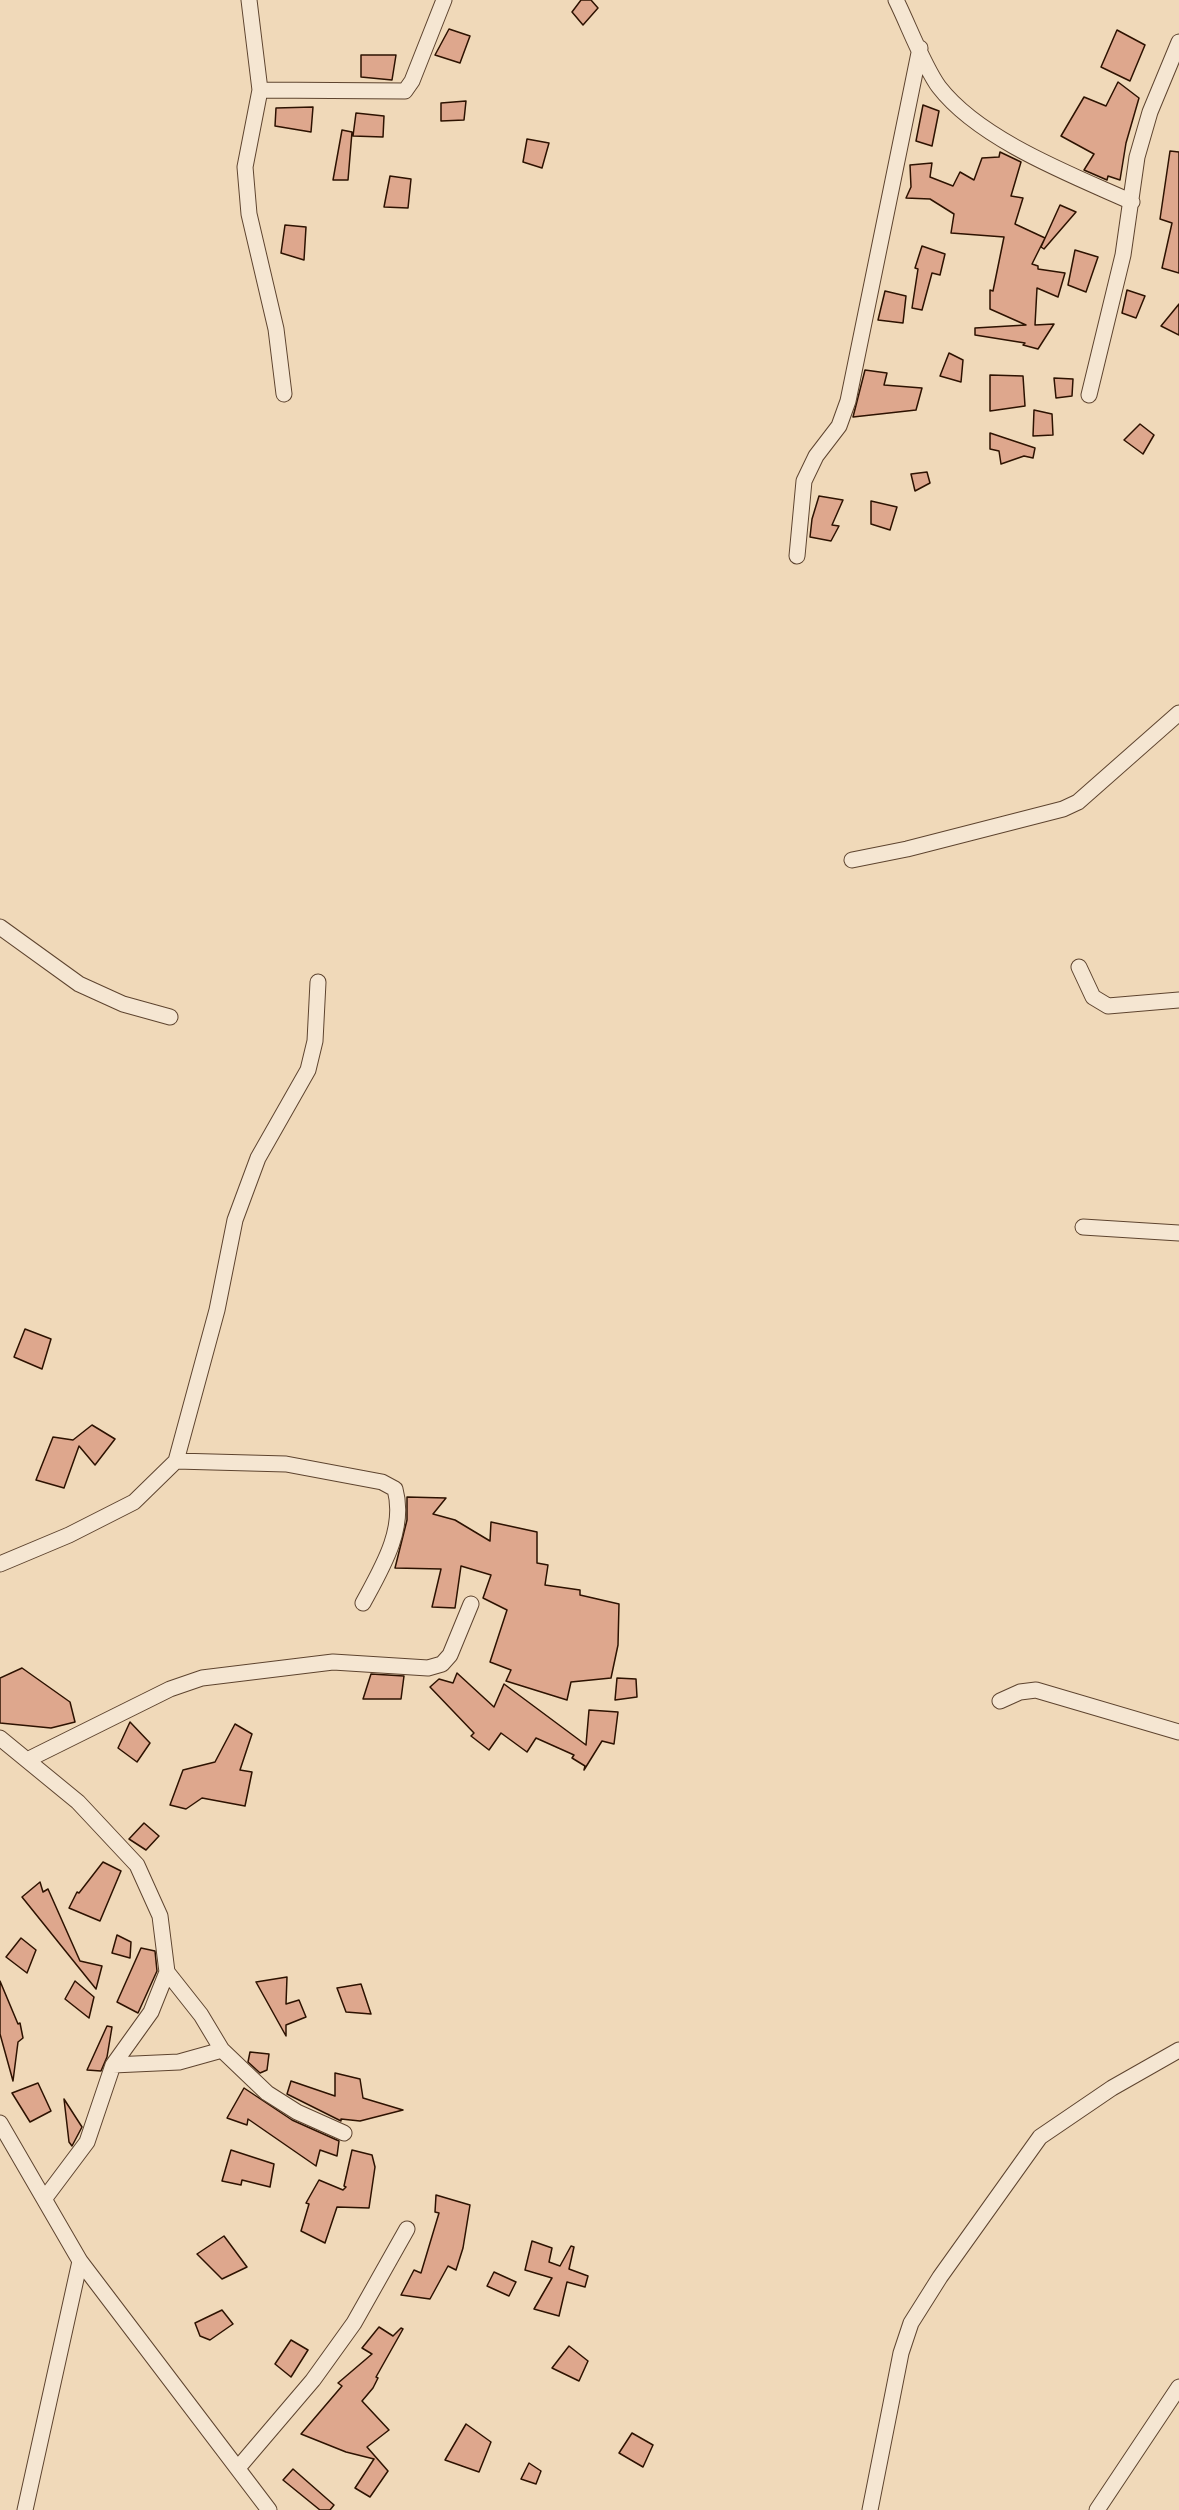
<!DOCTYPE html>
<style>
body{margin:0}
canvas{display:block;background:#f0d9b9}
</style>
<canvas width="1179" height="2510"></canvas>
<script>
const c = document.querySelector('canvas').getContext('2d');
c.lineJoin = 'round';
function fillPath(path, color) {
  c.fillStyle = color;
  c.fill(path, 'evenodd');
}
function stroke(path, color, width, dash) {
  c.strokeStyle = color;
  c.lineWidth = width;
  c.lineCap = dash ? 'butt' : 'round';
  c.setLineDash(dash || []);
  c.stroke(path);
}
const building = new Path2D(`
 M581,0H591L598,8L583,25L572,12Z
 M449,29L470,36L460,63L435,55Z
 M1117,30L1145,45L1130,81L1101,67Z
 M361,55H396L392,80L361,77Z
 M1118,82L1139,98L1126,143L1120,180L1108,176L1107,180L1084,170L1094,154L1061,136L1084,97L1106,106Z
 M466,101L464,120L441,121V103Z
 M923,105L939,111L932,146L916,141Z
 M313,107L311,132L275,126L276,108Z
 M356,113L384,116L383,137L353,136Z
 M342,130L352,132L348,180H333Z
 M527,139L549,143L542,168L523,162Z
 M1170,151L1179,152V273L1162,268L1172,223L1160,219Z
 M1000,152L1021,162L1011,196L1023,198L1015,224L1045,238L1032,264L1038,266V269L1065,273L1058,297L1037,288L1035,325L1054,324L1038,349L1023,345L1025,343L975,335V328L1026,325L990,309V290L993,291L1004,237L951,233L954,214L930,199L906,198L911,187L910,165L932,163L930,177L953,186L960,172L974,180L982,158L999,157Z
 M390,176L411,179L408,208L384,207Z
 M1060,205L1076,212L1044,249L1041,247Z
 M285,225L306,227L304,260L281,253Z
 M922,246L945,254L940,275L932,273L922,310L912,308L918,269L915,268Z
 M1075,250L1098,257L1086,292L1068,285Z
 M1127,290L1145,296L1136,318L1122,313Z
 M885,291L906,296L903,323L878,320Z
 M1179,304V335L1161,326Z
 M949,353L963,360L961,382L940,376Z
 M865,370L887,373L884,385L922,388L916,410L853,417Z
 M990,375L1023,376L1025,406L990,411Z
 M1054,378L1073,379L1072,396L1056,398Z
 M1034,410L1052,414L1053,435L1033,436Z
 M1140,424L1154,435L1143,454L1124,440Z
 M990,433L1035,448L1033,458L1024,456L1001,464L999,451L990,449Z
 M927,472L930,483L915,491L911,474Z
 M819,496L843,500L832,525L839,526L831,541L810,537L812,519Z
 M871,501L897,507L890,530L871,524Z
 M25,1329L51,1339L42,1369L14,1357Z
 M92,1425L115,1439L95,1465L79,1446L64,1488L36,1480L53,1437L73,1440Z
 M407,1497L446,1498L433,1514L455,1520L490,1541L491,1522L537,1532V1563L548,1565L545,1585L580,1590V1595L619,1604L618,1645L611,1678L571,1682L567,1700L506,1681L511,1670L490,1662L507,1610L483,1598L491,1575L461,1566L455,1608L432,1607L441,1569L395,1568L407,1520Z
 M22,1668L70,1702L75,1722L51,1728L0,1723V1678Z
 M457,1673L494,1707L504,1684L586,1745L589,1710L618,1712L614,1744L602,1741L584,1770L585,1766L572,1758L574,1755L536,1738L527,1752L501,1733L489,1750L471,1736L474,1733L430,1687L439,1679L453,1683Z
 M371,1674L404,1676L401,1699H363Z
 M617,1678L636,1679L637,1697L615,1700Z
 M130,1722L150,1743L137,1762L118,1748Z
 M235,1724L252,1734L240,1770L252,1772L245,1806L202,1798L186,1809L170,1805L183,1770L215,1762Z
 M144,1823L159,1836L146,1850L129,1839Z
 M103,1862L121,1871L100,1921L69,1908L77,1892L79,1893Z
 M40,1882L43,1892L48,1889L80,1961L102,1966L96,1989L22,1897Z
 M117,1935L131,1942L130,1958L112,1953Z
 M21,1938L36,1950L27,1973L6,1957Z
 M141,1948L155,1951L157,1971L138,2013L117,2002Z
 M287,1977L286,2004L299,2000L306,2017L286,2025V2036L256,1982Z
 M0,1981L18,2024L20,2023L23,2038L18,2042L13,2081L0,2034Z
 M75,1981L94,1997L89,2018L65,1999Z
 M361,1984L371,2014L346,2012L337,1988Z
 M107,2026L112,2027L107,2057L101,2071L87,2070Z
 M250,2052L269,2054L267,2070L260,2073L248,2062Z
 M335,2073L360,2079L363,2098L403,2110L360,2121L341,2119V2121L287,2094L291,2081L335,2096Z
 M38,2083L51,2111L30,2122L12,2093Z
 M244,2088L292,2120L339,2141L337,2156L320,2150L316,2166L248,2119L247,2125L227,2118Z
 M64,2099L82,2127L72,2146L69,2142Z
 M231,2150L274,2164L270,2187L242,2180L241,2185L222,2181Z
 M352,2150L372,2155L375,2167L369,2208L337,2207L325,2243L301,2231L309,2204L306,2203L319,2180L343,2190L346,2187L344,2186Z
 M436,2195L470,2205L463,2248L456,2270L448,2266L430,2299L401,2295L414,2270L421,2273L439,2213L435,2212Z
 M224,2236L247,2267L222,2279L197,2254Z
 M532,2241L552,2248L549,2262L560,2266L571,2246L574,2247L569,2269L588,2276L585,2287L567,2282L559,2316L534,2309L552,2278L525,2270Z
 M494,2272L516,2282L509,2296L487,2286Z
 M222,2310L233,2324L210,2340L200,2336L195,2323Z
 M379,2327L393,2336L401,2328L403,2329L376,2377L378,2378L373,2388L362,2401L389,2430L367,2447L388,2471L370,2497L355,2488L374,2459L346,2452L301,2434L342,2386L338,2383L372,2354L362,2348Z
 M291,2340L308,2350L291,2377L275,2364Z
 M569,2346L588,2361L579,2381L552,2368Z
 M466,2424L491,2442L479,2472L445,2460Z
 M632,2433L653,2445L643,2467L619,2453Z
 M529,2463L541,2471L536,2484L521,2479Z
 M293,2469L334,2505L330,2510H320L283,2480Z`);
fillPath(building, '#dea78d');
stroke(building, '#2d1201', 1.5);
const minor = new Path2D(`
 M249,0L260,90L245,167L249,214L276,329L284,394
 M896,0C908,24 924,67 939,87C980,140 1072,175 1132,202
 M260,90L405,91L412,81L444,0
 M1089,395L1123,255L1137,157L1150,112L1179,42
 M797,556L804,481L816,456L839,426L848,401L920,48
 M852,860L907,849L1063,809L1078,802L1179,713
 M0,927L79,984L123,1004L170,1017
 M1079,967L1093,997L1108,1006L1179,1000
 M1083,1227L1179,1233
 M176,1461L286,1464L382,1482L395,1489C406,1529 382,1568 363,1603
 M0,1564L69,1535L134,1502L176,1461L217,1310L235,1220L258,1158L308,1070L315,1041L318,982
 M1000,1701L1020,1692L1036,1690L1179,1732
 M0,1738L78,1802L137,1865L160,1916L167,1972L151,2012L113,2065L87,2142L45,2198
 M27,1760L170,1689L202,1678L333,1662L428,1668L442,1664L450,1655L471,1604
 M167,1972L201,2015L222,2050L267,2093L297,2112L344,2133
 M113,2065L179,2062L222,2050
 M0,2123L80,2261L269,2510
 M238,2468L313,2380L354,2323L407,2229
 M25,2510L80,2261
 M870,2510L901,2353L911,2323L940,2277L1040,2137L1112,2088L1179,2050
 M1097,2510L1179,2387`);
stroke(minor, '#5e442f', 17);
stroke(minor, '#f5e6d2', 15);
</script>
